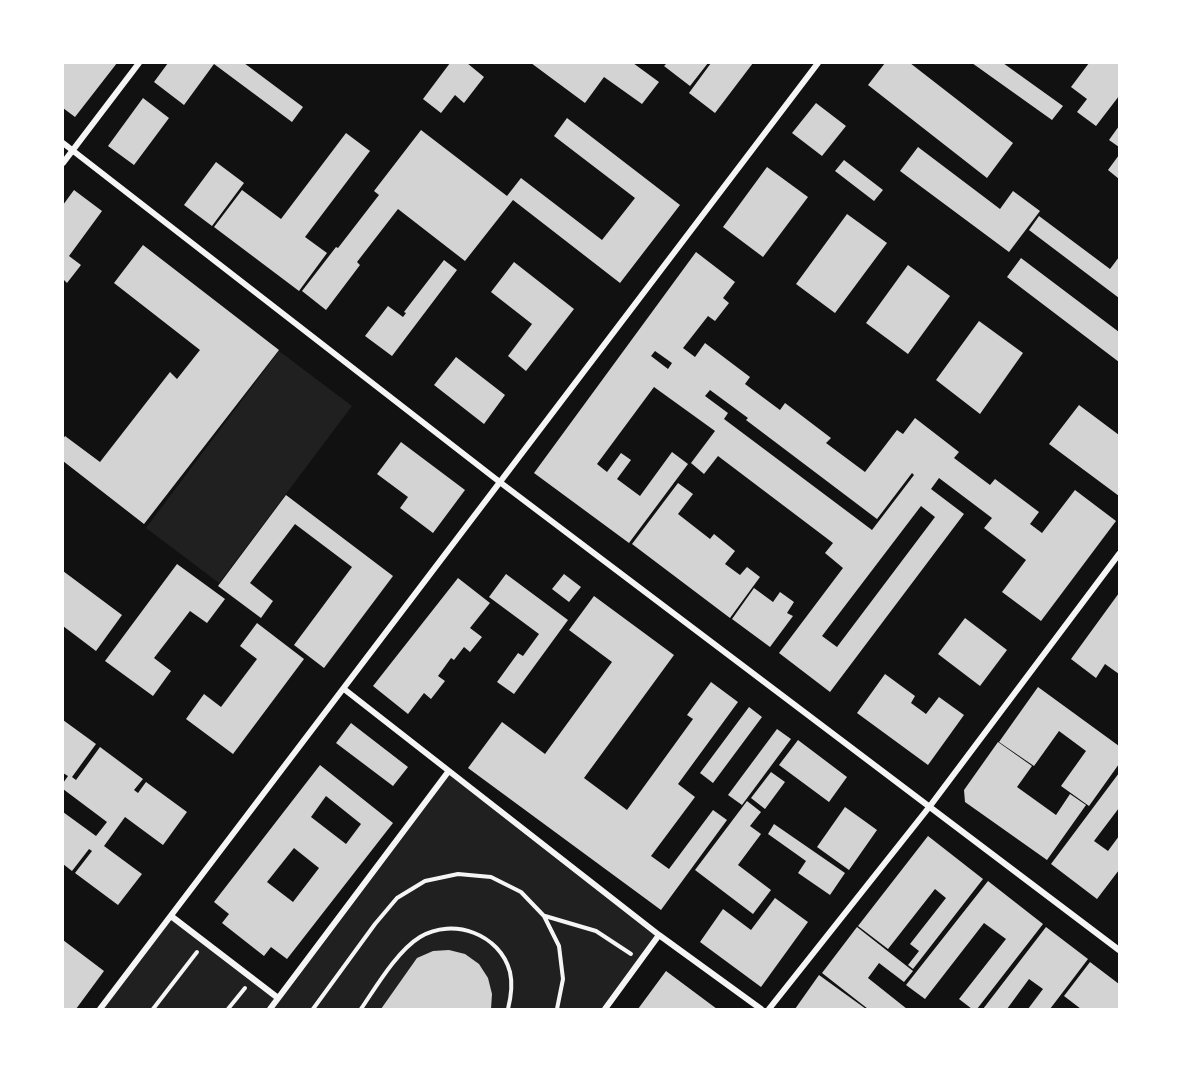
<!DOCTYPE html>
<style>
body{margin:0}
#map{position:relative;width:1182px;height:1072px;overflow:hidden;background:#111;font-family:"IBM Plex Serif",serif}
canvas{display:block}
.frame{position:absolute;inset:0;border:64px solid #fff;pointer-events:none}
</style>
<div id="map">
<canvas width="1182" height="1072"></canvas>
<div class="frame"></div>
</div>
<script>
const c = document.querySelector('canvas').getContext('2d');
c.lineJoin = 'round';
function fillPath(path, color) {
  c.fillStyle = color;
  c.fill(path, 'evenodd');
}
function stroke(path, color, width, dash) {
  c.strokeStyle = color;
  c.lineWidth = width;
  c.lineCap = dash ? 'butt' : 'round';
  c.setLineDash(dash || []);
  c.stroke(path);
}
fillPath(new Path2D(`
 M279,351L352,406L219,583L146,528Z
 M448,772L659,935L605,1009H100L171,916L278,998Z`), '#202020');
fillPath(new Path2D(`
 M63,63H117L75,117L63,108Z
 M168,63H244L303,107L292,122L214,64L184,105L154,82Z
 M450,63H467L484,77L464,103L455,95L441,113L423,99Z
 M531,63H633L659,82L642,104L604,77L585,103Z
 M667,63H708L690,86L664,66Z
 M711,63H753L715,113L689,93Z
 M885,63H910L1013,143L987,178L868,85Z
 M972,63H1003L1063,106L1052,120Z
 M1089,63H1119V96L1096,126L1077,112L1087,99L1071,87Z
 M143,98L169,118L134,165L108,146Z
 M816,103L846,126L822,156L792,133Z
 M567,118L680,205L620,283L513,200L465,261L398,209L357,262L360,265L326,310L302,291L336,247L338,248L379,195L374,191L421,130L507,196L521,178L602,240L635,198L554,136Z
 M1119,126V147L1109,140Z
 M346,133L370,151L305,237L327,253L299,291L214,227L242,190L281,219Z
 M918,147L1000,209L1013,191L1040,211L1009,252L900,171Z
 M1119,155V179L1108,170Z
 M844,160L883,190L874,201L835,171Z
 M216,162L244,183L212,226L184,205Z
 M767,167L808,197L763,257L723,227Z
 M74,190L102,211L69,256L81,265L67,283L63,279V205Z
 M847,214L887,243L835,313L796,284Z
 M1039,216L1110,269L1119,257V298L1029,230Z
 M143,245L279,350L144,524L63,461V439L65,436L100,462L170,372L177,379L200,350L114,283Z
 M696,252L735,282L723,298L729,303L715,321L708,316L683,348L695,357L705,343L750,377L745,384L780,410L785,403L831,438L826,443L865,472L897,430L903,434L915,418L959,452L954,458L990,485L995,479L1039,512L1030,524L1042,533L1075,490L1116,521L1041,621L1002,592L1026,560L984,528L992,518L939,478L931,489L964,514L830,692L779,653L843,568L825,553L833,543L718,456L704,474L691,463L715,431L654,387L597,464L607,472L621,453L631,460L617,479L640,496L672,452L688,464L629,543L534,473ZM655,351L672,363L668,369L651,356ZM710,390L748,418L746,420L877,519L912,473L914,475L872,530L724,419L728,413L705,396ZM921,506L935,517L837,647L822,636Z
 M1021,258L1119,332V362L1007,277Z
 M444,260L457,270L392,356L365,336L388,306L403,317L406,313L404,312Z
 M514,262L574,309L526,371L508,356L532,324L491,292Z
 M908,265L950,296L908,354L866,323Z
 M979,321L1023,353L980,414L936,380Z
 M456,357L505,395L484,424L434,385Z
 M1079,405L1119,435V496L1049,444Z
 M401,442L465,490L433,533L400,508L408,497L377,474Z
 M678,483L693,494L678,514L710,539L714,534L735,551L725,564L740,575L747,567L760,577L730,618L632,544Z
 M286,495L393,576L324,668L294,645L352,567L295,524L250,583L273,601L261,618L218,586Z
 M177,564L225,599L207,623L190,611L154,658L171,671L153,696L105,661Z
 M63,571L122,615L96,651L63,626Z
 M506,574L568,620L514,694L497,682L518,653L523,656L539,634L489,597Z
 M564,574L581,587L569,602L552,589Z
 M458,578L490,603L470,628L482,637L470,652L464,647L454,660L451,658L438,676L445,681L431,699L424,693L408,714L373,686Z
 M754,588L773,602L780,592L794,602L787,613L793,616L770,647L732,619Z
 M1119,593V674L1105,664L1096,678L1071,659Z
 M594,596L674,655L584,778L627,810L693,719L687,715L711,682L738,702L678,784L695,797L651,856L669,869L713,810L727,820L661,910L468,768L502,722L545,754L612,662L569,630Z
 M965,618L1007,650L980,686L938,654Z
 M257,623L304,659L233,754L186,719L204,694L221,707L257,659L240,646Z
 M885,674L915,696L911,703L926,714L939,697L964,715L928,765L857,713Z
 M1038,687L1119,746V764L1089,806L1061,786L1086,751L1059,731L1034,766L999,742Z
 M749,707L762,717L713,783L700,773Z
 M63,720L96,744L72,777L76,780L100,747L143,779L134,790L138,793L146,782L187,812L163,845L125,817L104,846L142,874L118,905L75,873L92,851L89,849L72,871L63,864V812L96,836L107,822L63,789V783L68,776L63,773Z
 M351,723L408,767L393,786L336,743Z
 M777,729L791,739L742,805L728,795Z
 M798,740L847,777L829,802L779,765Z
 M998,742L1032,766L1017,787L1056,815L1070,794L1086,805L1047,860L965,802L964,790Z
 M320,765L393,823L287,959L271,947L264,956L222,923L229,914L214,902ZM326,796L361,824L346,844L311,817ZM294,848L319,868L293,902L267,882Z
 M771,772L785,782L765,809L751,798Z
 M1119,773V808L1094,841L1108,851L1119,836V870L1097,899L1051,864Z
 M747,801L761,812L750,826L761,834L738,865L771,890L753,914L695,870Z
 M845,807L877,830L849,870L817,847Z
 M774,824L845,873L830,895L798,873L806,861L768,834Z
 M928,836L983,879L913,969L908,965L919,951L910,944L946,898L935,889L888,949L858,926Z
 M988,881L1043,924L977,1009H972L959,999L1006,939L984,923L925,999L906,985Z
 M775,898L808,922L761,987L700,942L723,909L751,930Z
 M857,927L913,971L904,982L879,963L868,978L907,1009H868L822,973Z
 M1046,927L1088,959L1050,1009H1028L1043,989L1029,979L1007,1009H983Z
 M63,940L104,971L76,1009H63Z
 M449,950L465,954L479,964L488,978L492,994L491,1009H381L417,958L433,951Z
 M1090,962L1119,984V1009H1081L1064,996Z
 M666,971L717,1009H638Z
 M819,975L866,1009H795Z`), '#d3d3d3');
stroke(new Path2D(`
 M545,916L596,931L631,954
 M153,1009L197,952
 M228,1009L245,988
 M313,1009L375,924L397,898L425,881L458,874L491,877L521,892L544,916L559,946L563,979L557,1009
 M361,1009C376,987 397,951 420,937C453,917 500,934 510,972C513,985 511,997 508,1009`), '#f5f5f5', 4);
stroke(new Path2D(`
 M63,143L501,483L1119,950
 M63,163L139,63
 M344,689L659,935L761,1009
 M171,916L278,998
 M100,1009L818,63
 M270,1009L448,772
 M605,1009L659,935
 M769,1009L930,806L1119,554`), '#f5f5f5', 6);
</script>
